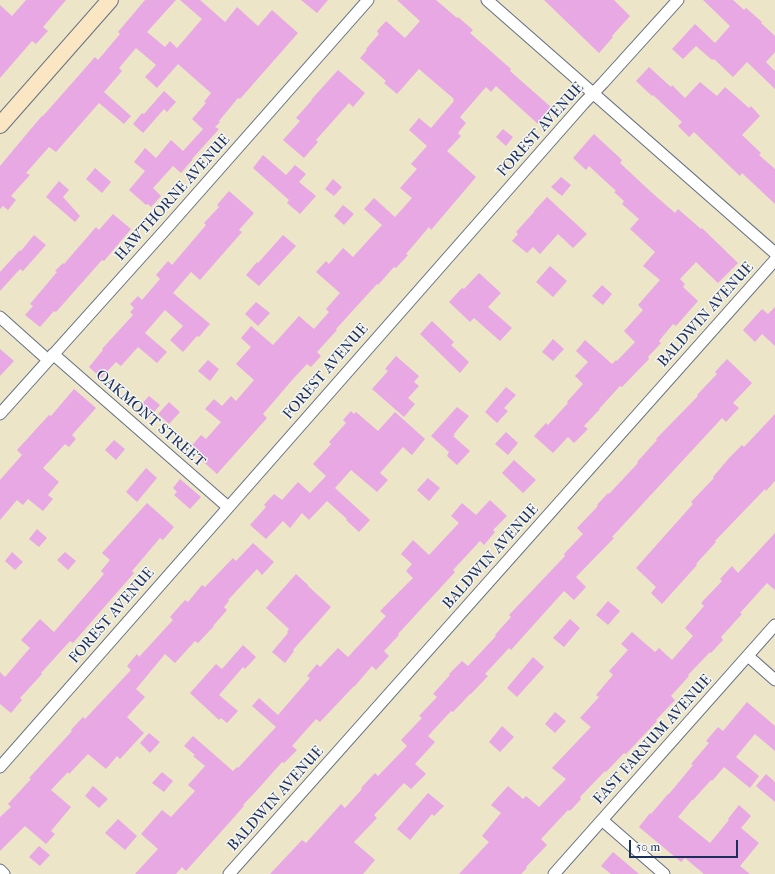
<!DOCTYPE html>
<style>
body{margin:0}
#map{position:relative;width:775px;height:874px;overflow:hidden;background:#ece5c8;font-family:"IM FELL French Canon",serif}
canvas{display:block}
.scale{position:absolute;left:629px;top:840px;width:109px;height:18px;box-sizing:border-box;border:2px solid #1b2f5e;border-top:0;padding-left:5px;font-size:12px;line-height:14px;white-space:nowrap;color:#1b2f5e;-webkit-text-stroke:3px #f6f6f2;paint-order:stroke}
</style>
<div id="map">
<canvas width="775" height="874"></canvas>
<div class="scale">50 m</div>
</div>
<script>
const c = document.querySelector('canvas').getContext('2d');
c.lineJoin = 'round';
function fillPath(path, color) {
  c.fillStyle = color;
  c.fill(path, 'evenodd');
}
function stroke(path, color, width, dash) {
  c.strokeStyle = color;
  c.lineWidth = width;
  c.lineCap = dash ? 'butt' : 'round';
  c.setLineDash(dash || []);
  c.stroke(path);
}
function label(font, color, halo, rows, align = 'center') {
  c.font = font + ' "IM FELL French Canon",serif';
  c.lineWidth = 3;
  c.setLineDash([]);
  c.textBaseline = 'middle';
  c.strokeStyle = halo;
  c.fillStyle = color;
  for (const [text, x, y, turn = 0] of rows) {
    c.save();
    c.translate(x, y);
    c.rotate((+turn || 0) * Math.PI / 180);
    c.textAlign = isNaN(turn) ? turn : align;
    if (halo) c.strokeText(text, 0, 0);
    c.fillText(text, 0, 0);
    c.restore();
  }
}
fillPath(new Path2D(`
 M26,0H66L43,27L48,31L36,44L32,41L0,78V5L12,16Z
 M145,0H176L147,32L165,47L170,41L177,48L202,19L180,0H200L225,22L237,7L258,26L272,10L298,33L240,99L238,98L219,121L220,122L215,127L219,129L192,159H193L181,173L173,166L153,188L161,196L151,207L148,204L146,205L129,190L145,171L134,162L145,148L156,158L171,140L183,151L203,129L192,119L206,103L204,102L211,93L178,64L157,88L145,77L156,65L136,48L119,68L122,71L104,92L131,116L124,124L99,103L56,152L49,147L26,173L30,175L11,196L16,200L8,210L3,206L0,209V166L30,130L42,116H43L95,57L98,60L120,34L118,32Z
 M301,0H328L317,13Z
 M397,0H436L457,18L458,17L473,30L470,33L511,69L510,71L552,108L538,124L496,86L491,92L486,87L460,117L466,123L458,133L461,136L447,151L476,177L431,230L429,227L406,254L408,255L396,268L394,267L378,285L377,284L336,329L337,330L317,352L321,356L311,367L307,364L293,379L263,414L267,418L217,474L189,449L201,435L206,439L221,422L205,409L214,399L222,406L231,396L236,401L254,380L236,364L251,347L241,338L251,326L273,345L299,316L314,329L329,312L326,309L340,293L316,272L326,261L329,264L343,248L353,257L382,225L364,209L374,198L395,217L412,198L400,188L417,169L411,164L427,146L409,130L419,118L431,128L454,101L453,100L454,99L419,69L397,94L384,83L386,81L360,58L367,50L366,49L379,34L377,31L386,21L405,38L420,21Z
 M544,0H614L630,16L612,36L613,37L599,53Z
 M703,0H733L744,10L746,8L762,22L761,23L775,36V52L766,62L775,71V89L747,62L733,77L714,59L712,60L696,46L683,59L672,49L695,24L715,43L730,26Z
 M649,67L671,87L672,85L685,98L700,82L717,96L725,87L749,108L751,106L760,116L742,135L761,153L759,155L775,169V204L742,173L740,176L694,132L689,137L678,126L682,122L653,95L652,96L636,81Z
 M338,70L365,93L353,107L349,103L316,140L318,142L304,158L283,140L300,121L296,118L312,100H311Z
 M164,91L176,102L167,112L164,109L143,133L133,124L142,113L144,114Z
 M503,129L513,137L506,146L496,137Z
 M594,134L622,160L620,163L650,191L675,213L678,209L701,229L702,228L738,263L718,283L696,262L680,279L685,284L683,287L698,301L676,326L673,324L659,341L661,343L648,357L649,359L622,387L620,386L599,409H600L584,426L588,429L574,443L568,437L553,453L534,436L546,423L548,425L568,403L567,402L583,384L575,376L588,362L576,351L585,340L612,364L616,360L617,361L635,342L624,331L643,310L638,305L660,280L643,266L655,252L630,229L639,219L622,204L624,201L614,192L616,191L589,166L586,170L573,158Z
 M263,155L286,175L295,165L306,174L299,182L316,196L300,214L287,203L289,200L253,168Z
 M95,168L111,182L102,193L86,179Z
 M561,177L571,185L562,196L551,187Z
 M333,179L342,187L334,196L325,189Z
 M59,181L69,190L63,197L80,216L75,222L46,197Z
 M229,191L254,213L239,230L242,232L200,280L191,272L173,293L210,324L199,337L197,336L183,352L170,340L183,326L165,310L145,333L167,352L157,363L138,347L121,366L116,362L101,378L89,367L103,350L102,349L133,315L130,312L134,308L130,304L138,296L142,300L160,279L156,275L168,261L172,265L206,225L204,223L219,207L217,205Z
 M547,197L587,234L573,248L558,234L540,254L533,247L527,253L512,241L518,234L516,232L534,212V211Z
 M343,205L354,214L344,225L334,216Z
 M113,214L131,229L104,261L102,260L56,312L54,311L40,327L25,315L33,306L30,304L57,272L55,271L63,263L64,264L96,227L99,230Z
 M34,235L46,245L23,271L20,269L0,291V272L20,250L21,251Z
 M283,235L296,246L259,286L246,275L257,262L258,263Z
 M550,266L567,281L553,297L536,282Z
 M479,273L501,293L488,307L512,328L500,341L474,318L470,322L449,302L462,288L464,289Z
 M602,285L612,294L603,305L592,296Z
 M256,302L270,313L258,326L245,314Z
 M775,307V346L762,334L755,342L743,330L762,309L768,314Z
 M432,321L454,342L451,345L469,362L460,373L420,334Z
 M553,339L564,349L553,361L542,352Z
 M0,349L14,361L0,376Z
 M396,356L419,376L414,382L419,386L408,398L415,404L404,417L372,389L388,371L385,369Z
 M727,359L752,383L733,403L739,408L726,422L722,418L612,537L614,538L576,577L586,587L574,600L564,591L511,650L509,648L485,674L488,676L471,694H470L453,712L451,711L428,736L435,742L415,764L426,774L411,789L404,783L374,815L377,818L354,842L375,860L363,874H270L302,840L306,843L341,804L345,808L362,789L361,788L375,773L378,776L407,746L401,740L422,718L419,716L437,697L433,694L450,675L449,674L462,661L468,666L496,636L495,635L511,617L509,615L565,556L564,554L583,534L577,528L598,506L597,505L608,493L609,494L638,463L637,462L657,440L656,439L698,396L697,395L717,374L715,372Z
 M208,360L219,369L210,381L198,371Z
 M506,387L516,395L504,408L508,411L497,423L485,412Z
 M74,389L96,408L72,435L76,439L69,447L65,444L43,468L59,482L48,495L53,499L43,511L28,499L23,505L17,500L0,520V480L22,455L17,450L49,415L51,416Z
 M149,396L160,405L149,418L138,408Z
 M169,402L180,412L169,424L158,414Z
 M457,407L469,416L454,434L455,435L453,436L470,451L457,465L447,456L449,452L431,436Z
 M351,411L354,414L356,412L378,431L395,412L425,439L412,455L403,447L380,473L388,480L377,492L351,470L335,488L370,520L359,532L346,520L347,519L327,501L309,520L302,513L290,528L283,521L266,539L250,525L266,507L264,505L274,494L282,500L298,482L310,493L326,476L313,464L331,444L329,442L346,423L343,420Z
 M775,414V481L766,491L765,489L715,541L716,542L696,564L697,565L662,604L651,593L656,587L636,568L693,504L691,502L714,478L713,477L730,457L742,445L744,447Z
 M506,432L518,443L508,455L495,444Z
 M114,440L125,449L116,460L105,450Z
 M514,460L536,480L523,493L502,473Z
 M146,468L157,478L137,502L126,492Z
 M428,478L440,488L429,501L417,490Z
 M180,479L201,497L190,509L174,495L177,492L173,488Z
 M490,500L507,516L493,530L495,532L484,545L480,541L453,570L455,572L398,634L399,635L384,651L389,656L376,670L372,666L354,687V686L320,722L316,719L292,746L297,750L284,763L282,762L259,788L243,805L244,806L228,824L186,871L182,867L176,874H135L158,849L141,834L162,810L171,817L195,791L188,785L205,766L193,756L195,755L184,746L193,736L233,771L237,767L238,768L276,727L252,706L259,698L278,715L310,678L307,676L317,664L320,667L338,648L348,657L386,616L380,611L413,578L406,571L412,564L401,554L413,540L429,555L459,523L451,516L462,503L476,515Z
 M147,503L174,527L163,540L160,538L132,571L134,573L73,643L70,641L41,673L42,674L20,698L22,700L11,713L0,704V672L5,677L30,648L21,640L40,619L54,632L104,574L101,571L110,560L102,553Z
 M37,529L47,538L39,547L29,539Z
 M775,533V590L767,583L740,613L742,614L721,637L723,640L711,653L710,652L688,675L689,676L671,696L675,700L656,720L657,721L626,754L624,753L606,772L605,771L580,797L581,799L570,811L568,810L541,839L547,845L526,867L527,868L521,874H459L489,842L482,836L501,813L491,805L508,786L523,799L526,796L539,807L566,779L552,768L591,727L580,718L599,697L596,695L613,675L609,671L628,650L621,644L632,632L655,652L659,648L672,660L693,636L685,628L704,606L701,603L722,581L720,579L732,566L738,573Z
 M253,543L274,562L262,575L257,569L228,600L229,601L224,607L227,610L213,626H214L198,643L195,641L175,663L165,654L136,689L145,697L127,717L144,733L120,759L117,756L106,769L88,754L69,774L68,772L51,790L71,807L51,831L55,834L46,844L25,826L0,851V817L11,807L8,804L31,779L29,778L72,731L71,730L83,717L85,719L131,670L127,666L137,654L139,657L173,620L170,617L185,600L188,602L202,585L205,587L233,558L236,561Z
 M12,552L23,562L15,570L5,561Z
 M65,552L76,561L68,570L57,560Z
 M296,574L308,585V586L331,607L293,650L294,651L285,663L272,652L288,633L287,632L289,629L266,608Z
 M608,601L620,611L608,625L596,615Z
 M570,619L580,628L564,647L553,638Z
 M243,645L256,657L245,669L243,667L219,695L238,711L227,723L221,718L219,720L190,693L216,664L222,669Z
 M533,657L544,667L517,697L507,688Z
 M747,702L775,726V751L755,734L736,757L759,776L750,788L724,767L712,781L711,780L693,800H692L678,817L710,843L729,820L728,819L739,805L751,816L741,828L759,843L740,866L750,874H704L685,858L681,862L639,827L650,813L651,814L668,794H669L693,765L691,764L709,743L706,741L718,727L723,731Z
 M555,712L566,721L555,733L545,724Z
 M502,726L514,737L500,752L489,742Z
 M149,733L160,742L150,753L140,743Z
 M162,772L173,781L164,792L152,783Z
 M766,774L775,782V802L756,786Z
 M93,786L108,799L99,808L85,796Z
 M428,793L444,806L434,816L432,814L410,840L397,829Z
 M118,819L137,836L125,850L105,833Z
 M39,846L50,855L40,866L29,857Z
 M613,852L639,874H611L601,866Z`), '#e7a8e4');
const street = new Path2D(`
 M487,0L775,253
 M0,317L48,360
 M53,354L228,507
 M0,414L166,229L368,0
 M748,656L775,680
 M0,767L583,104L603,83L678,0
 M602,820L664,874
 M0,870L4,874
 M229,874L775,260
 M554,874L775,625`);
const secondary = new Path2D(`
 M0,125L110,0`);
stroke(street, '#646f83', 13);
stroke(secondary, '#646f83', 18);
stroke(street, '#fff', 11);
stroke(secondary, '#fbe6c3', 16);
label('15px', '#1b2f5e', '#f6f6f2', [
 ["FOREST AVENUE",541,130,-48],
 ["HAWTHORNE AVENUE",173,198,-48],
 ["BALDWIN AVENUE",706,315,-48],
 ["FOREST AVENUE",326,372,-49],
 ["OAKMONT STREET",150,419,41],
 ["BALDWIN AVENUE",491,557,-48],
 ["FOREST AVENUE",112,616,-49],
 ["EAST FARNUM AVENUE",653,740,-48],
 ["BALDWIN AVENUE",276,799,-48]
]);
</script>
